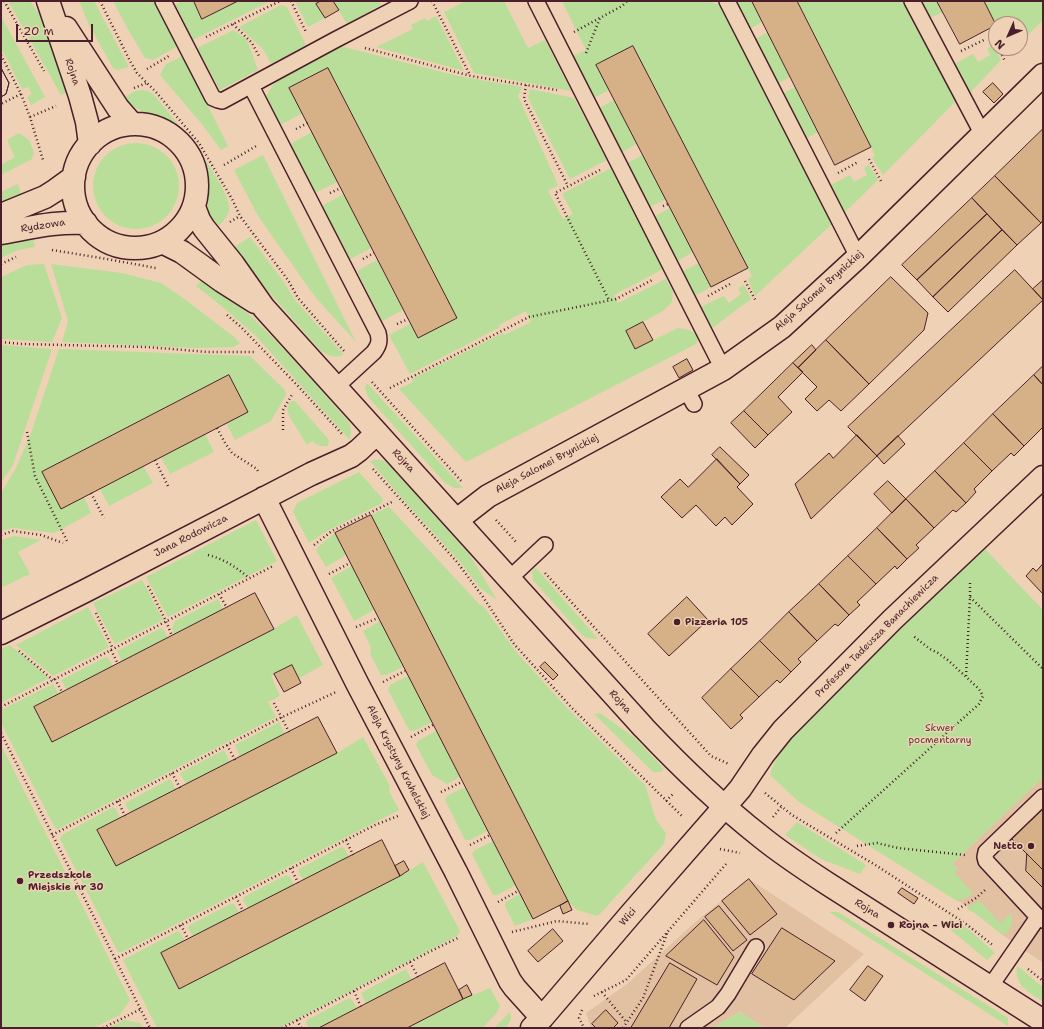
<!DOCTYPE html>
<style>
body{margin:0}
#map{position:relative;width:1044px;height:1029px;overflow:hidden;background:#efd2b5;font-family:"Shantell Sans",sans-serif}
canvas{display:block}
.frame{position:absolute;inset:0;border:2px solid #4a1f2b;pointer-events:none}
.north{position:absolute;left:988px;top:16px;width:40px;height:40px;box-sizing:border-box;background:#efd2b5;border:1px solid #ad8a7e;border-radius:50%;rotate:225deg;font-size:11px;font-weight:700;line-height:16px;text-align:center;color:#4a1f2b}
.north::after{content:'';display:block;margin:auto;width:14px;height:18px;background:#4a1f2b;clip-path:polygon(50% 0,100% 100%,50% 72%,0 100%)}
.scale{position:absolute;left:16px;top:24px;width:77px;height:18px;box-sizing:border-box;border:2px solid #4a1f2b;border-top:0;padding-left:5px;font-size:12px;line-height:14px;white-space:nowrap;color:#4a1f2b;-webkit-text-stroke:3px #efd2b5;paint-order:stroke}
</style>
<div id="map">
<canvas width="1044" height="1029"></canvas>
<div class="frame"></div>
<div class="north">N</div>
<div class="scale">20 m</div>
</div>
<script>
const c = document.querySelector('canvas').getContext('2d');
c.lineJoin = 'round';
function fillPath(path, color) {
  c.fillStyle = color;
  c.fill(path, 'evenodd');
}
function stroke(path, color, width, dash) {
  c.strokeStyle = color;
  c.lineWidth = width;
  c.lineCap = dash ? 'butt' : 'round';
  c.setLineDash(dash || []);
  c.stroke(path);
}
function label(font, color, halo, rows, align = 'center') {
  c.font = font + ' "Shantell Sans",sans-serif';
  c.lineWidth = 3;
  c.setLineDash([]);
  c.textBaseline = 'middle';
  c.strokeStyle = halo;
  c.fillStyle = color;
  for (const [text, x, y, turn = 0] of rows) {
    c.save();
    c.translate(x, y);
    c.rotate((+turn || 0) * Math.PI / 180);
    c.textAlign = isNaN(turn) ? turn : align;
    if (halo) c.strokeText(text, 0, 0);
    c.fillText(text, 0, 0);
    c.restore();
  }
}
fillPath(new Path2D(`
 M1043,777V963L1000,933L968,907L931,884Z
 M749,879L864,954L785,1028H765L740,1012L711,1028H591L586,1013L627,984L700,918Z`), '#e2c1a3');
fillPath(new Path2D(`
 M8,1H30L44,21L70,91L61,95Z
 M79,1H94L129,67L117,70L113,68L89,25Z
 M113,1H155L178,46L153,60L145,58L129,31Z
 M182,1H194L203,19L238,1H270L193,40L175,5Z
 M295,1H321L316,4L325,18L308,27Z
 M333,1H379L381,5L347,24Z
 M466,1H504L528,48L545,40L571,91L474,73L444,12Z
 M562,1H708L719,5L721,8L767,94L832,224L755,296L748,279L752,276L633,46L596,65L609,90L592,99L571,57L586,50Z
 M736,1H752L762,22L750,29Z
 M797,1H905L956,101L883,175L872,158L875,156L871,147Z
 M921,1H937L943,12L930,18Z
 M984,1H1043V20L1020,43V24H996Z
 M281,5L287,7L306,45L271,64L263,49L239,27Z
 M1,16L45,97L31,105L27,97L32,94L28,87L22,89L1,48Z
 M436,16L464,71L376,47L413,29L411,25L425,18L427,21Z
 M234,30L247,40L258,70L220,90L197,48Z
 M768,32L790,77L777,84L755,39Z
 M993,45L1001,60L970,93L968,94L953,65L973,54L978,62L990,55L987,48Z
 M340,46L458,76L522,87L518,96L558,185L548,191L563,219L573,214L562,194L611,168L663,269L614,295L618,303L666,279L673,292L672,302L663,311L626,331L635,349L678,328L690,330L699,337L696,344L466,462L399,389L413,382L412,379L503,333L504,335L531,322L526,311L499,325L500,327L410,374L389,335L410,324L418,338L457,318L328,68L289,88L303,113L280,125L266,96L276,80Z
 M183,56L228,146L221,150L201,123L160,75L166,64Z
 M795,87L818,132L805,139L782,94Z
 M530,89L574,98L607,160L570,179L528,98Z
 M142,90L148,91L154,95L187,135C181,130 174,124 167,121C149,113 137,113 124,97L136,91Z
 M614,100L637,144L620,153L597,109Z
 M312,132L337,182L315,193L289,145Z
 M19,133L29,140L34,152L32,159L1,175V165L15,157L7,140Z
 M93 186a43 43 0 1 1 86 0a43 43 0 1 1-86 0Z
 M200,152C208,164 232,198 229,211C227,218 221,223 216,229C202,209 210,201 208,180C207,170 204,161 200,152Z
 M263,155L356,342L317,299L308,287L258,216L234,170Z
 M643,155L666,199L648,208L625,164Z
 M869,165L878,180L843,214L827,187L850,175L854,182L867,175L864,168Z
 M18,184L22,196L1,205V192Z
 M344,194L371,248L350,259L322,206Z
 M670,208L693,252L676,262L653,217Z
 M32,235L35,247L18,250L1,258V242Z
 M250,237L283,281L295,300L344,355C335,358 327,356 320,350L231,249Z
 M377,260L403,310L382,321L357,271Z
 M699,263L711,287L693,297L681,272Z
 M44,264L62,318L52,342L1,339V277L27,265Z
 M51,264L122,273L161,283L182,297L234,337L240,343L234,347L195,348L62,342L68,321Z
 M204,279C221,292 238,304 254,319C287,351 317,386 348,421C352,427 351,433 350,440L255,335L219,304L196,286Z
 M744,285L751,299L711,329L698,308L724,296L729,303L741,294L738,288Z
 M1,345L52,349L13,465L1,483Z
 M59,349L250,356L285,390L286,395L271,421L235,440L226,423L248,412L229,375L42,472L61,509L84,497L91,513L54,533L13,528L1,531V493L16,468L31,433Z
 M367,383L463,488H455L445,483L368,397L365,388Z
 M291,401H295L329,440L328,446C321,446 317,446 312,441L307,445L289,416L287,409Z
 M205,434L214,452L170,474L161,457Z
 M375,460H382L388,464L470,555L497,600L480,588L460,562L406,503L370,461Z
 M143,466L153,483L109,506L100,489Z
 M359,472L383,499L382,503L327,531L309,543L293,512L297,503Z
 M389,507L479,604L484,607L516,652L568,709L645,785L656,820L666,833L664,844L598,916L577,910L568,901L371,515Z
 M256,520L277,561L168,617L146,577Z
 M335,533L346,555L326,567L316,550L319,546Z
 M14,536L41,540L18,552L30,574L1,588V540Z
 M984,548L1043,610V777L952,864L958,868L954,872L973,893L970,896L957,901L799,802L770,775C774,757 788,743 798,728Z
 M352,566L374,610L354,621L331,578Z
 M536,568L598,639L586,638L580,633L533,580L532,571Z
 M142,580L163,620L115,644L93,603Z
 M218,599L223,610L174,635L172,628L175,621Z
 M88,607L109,647L53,676L16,645Z
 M297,615L323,665L299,678L292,665L271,676L280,696L268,702L276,717L58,829L55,828L1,723V710L53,684L59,694L34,707L53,742L266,633Z
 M380,621L403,667L386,675H381L370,654L371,648L363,631Z
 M161,628L164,630L168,638L122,662L117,651Z
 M10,645L49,678L1,703V649Z
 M106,657L108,658L113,666L67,690L61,680Z
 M408,676L432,722L414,731L409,730L388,690L390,685Z
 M600,713L635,738L664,769L661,772H653L594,714Z
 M279,722L285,734L240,757L235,745Z
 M436,731L460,777L447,784L432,775L416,745L418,741Z
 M363,737L390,786L389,791L399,810L122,952H118L60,839L62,835L113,807L116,809L120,818L98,830L116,865L337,753Z
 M1,745L130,1000L120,1015L93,1028H1Z
 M224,750L230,762L186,784L180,773Z
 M170,779L176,790L130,813L125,803Z
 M465,787L487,831L470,840H465L445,800L447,796Z
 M797,822L866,865L860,874L821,859L785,835Z
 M493,841L516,885L497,895H493L472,854L475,850Z
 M341,847L344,848L349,857L303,880L298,871L299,869Z
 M423,862L460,931L457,936L279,1028H157L123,960L178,931L180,933L185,941L161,953L179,989L400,876Z
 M286,875L290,877L294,885L248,909L243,900L244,897Z
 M520,894L533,919L515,926L505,906L506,902Z
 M980,901L1000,923L1011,913C1013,922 1012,926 1006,934L1000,933L976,914L967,909L968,907Z
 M232,903L235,905L239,913L193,937L188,928L190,925Z
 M829,912H838L1008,1018V1026Z
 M950,918L967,928L995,953L987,960L945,925Z
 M1017,966C1027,972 1033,981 1043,987V1001C1029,993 1014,985 1017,966Z
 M406,969L412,980L366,1004L361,993Z
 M490,988L500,1006L496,1014L482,1028H407L463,999Z
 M349,998L352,1000L357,1008L319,1028H309L306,1023L307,1020Z
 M510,1012L511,1019L506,1028H494Z
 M740,1012L765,1028H711Z
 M124,1020L140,1023L143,1028H108Z`), '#b8de99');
const building = new Path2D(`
 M194,1H238L202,19Z
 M321,1H333L339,10L325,18L316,4Z
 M752,1H797L871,147L835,165Z
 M937,1H984L996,25L960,44Z
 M633,46L748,268L711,287L596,65Z
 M1,68L9,83L6,94L1,97Z
 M1,68L9,83L6,94L1,97Z
 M328,68L457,318L418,338L289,88Z
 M993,83L1003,94L994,103L983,92Z
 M1043,129V220L1041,223L995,176Z
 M995,176L1041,223L1017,245L972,198Z
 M972,198L987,214L917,280L902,265Z
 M987,214L1002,230L933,297L917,280Z
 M1002,230L1017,245L948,312L933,297Z
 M1015,270L1043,300L877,456L848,427Z
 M891,277L928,313L924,330L869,384L826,340Z
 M1043,280V300L1033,289Z
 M643,322L653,340L635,349L626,331Z
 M826,340L869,384L841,411L829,400L817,411L805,399L817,387L798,368Z
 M812,345L816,350L798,368L793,363Z
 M687,359L693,370L679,378L673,367Z
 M793,363L803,372L778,397L792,412L768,435L744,411Z
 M1043,366V385L1034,375Z
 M229,375L248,412L61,509L42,472Z
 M1034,375L1043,385V427L1024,446L993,414Z
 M744,411L768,435L755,448L731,423Z
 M993,414L1024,446L1014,456L1011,453L992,471L964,443Z
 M857,435L877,456L811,519L795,484L829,453L833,458Z
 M898,436L905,444L884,464L877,456Z
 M964,443L992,471L974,489L976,492L966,503L935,471Z
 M720,447L749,475L740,484L712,455Z
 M717,459L740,484L737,487L753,504L732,525L725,517L716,526L696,505L682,518L661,497L680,479L688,487Z
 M935,471L966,503L956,512L953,510L934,528L906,499Z
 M888,481L906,499L892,513L874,494Z
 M906,499L934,528L916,545L919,548L907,559L877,528Z
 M371,515L568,901L533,919L335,533Z
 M877,528L907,559L897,569L895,566L876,584L848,556Z
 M848,556L876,584L857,602L860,605L849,615L819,584Z
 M1043,564V594L1026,576L1033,568L1036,571Z
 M819,584L849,615L838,626L835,624L817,641L789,612Z
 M255,593L274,629L52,742L34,707Z
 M687,597L708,620L669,656L648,634Z
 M789,612L817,641L798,659L801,662L791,672L760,641Z
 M760,641L791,672L780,683L777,680L759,697L731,669Z
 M545,662L558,675L553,680L540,667Z
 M292,665L301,683L284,692L274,674Z
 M731,669L759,697L740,715L743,718L731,729L702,698Z
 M318,717L337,753L116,866L97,830Z
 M1043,809V870L1012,839Z
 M382,840L400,876L179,989L161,953Z
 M1027,854L1043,870V888L1026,871Z
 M404,861L409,870L400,876L395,866Z
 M749,879L777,914L750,935L722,901Z
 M902,888L918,898L914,904L898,893Z
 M568,901L572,910L563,914L560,906Z
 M719,906L747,940L733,951L705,917Z
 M704,920L734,957L717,985L666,956Z
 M782,928L835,961L794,1000L752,974Z
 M553,929L563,941L538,962L528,951Z
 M445,963L463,999L407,1028H319Z
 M670,963L697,979L669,1028H631Z
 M868,966L883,976L865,1001L850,990Z
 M467,985L472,995L463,999L459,990Z
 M606,1010L618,1023L613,1028H596L592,1024Z`);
fillPath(building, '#d6b188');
stroke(building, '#4a1f2b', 1);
const lane = new Path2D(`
 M163,1L213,98L218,100L222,101L335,40L410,1
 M536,1L723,369
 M727,1L858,257
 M912,1L983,135
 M251,86L378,333C380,341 379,345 374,352L336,387
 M686,389L694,404
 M509,579L545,545
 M1043,797L986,852L985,857L986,861L1038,917L1043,920
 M990,987L1038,917
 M688,1028L718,1007L728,994L756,947`);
const street = new Path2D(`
 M264,498L357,683L456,872L510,981L515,988L542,1018
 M457,520L488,496L723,369L782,327L858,257L1043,75
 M1,633L85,591L311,474L351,456L359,450L377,433
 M532,1028L542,1018L630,915L740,789L763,755L783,730L892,620L1043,477`);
const secondary = new Path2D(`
 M48,1L80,96L87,122L90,144
 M66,28L118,108L132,124
 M73 186a62 62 0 1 1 124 0a62 62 0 1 1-124 0Z
 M194,207L199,220L204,228L233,264L264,308L644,728C680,766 718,803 760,836C782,854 805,869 828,884L1043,1021
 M1,215L45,197L56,190L74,177
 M1,233C30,228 56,221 86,223
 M162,242L182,252L222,281L255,302`);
stroke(lane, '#4a1f2b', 18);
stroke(street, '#4a1f2b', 25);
stroke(secondary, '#4a1f2b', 25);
stroke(new Path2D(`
 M4,1L44,71
 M100,1L130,61L137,73L156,92L199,143L232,199L240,216L288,280L298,298L344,351
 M291,1L306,32
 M432,1L470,75
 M233,24L252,43L260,58
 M574,32L622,6L627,1
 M206,37L280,1
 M993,38L996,43
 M365,48L471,76L557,90
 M998,48L1005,61
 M961,51L984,40
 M586,53L600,18
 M1,55L21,94L1,104
 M147,69L169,56
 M526,85L524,99L568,186
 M134,88L147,83
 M21,94L30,117L43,160
 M30,117L56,106
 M296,129L308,123
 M869,159L882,183
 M224,165L258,145
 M600,170L555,193L609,300
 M838,173L858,162
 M330,193L341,188
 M663,206L668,204
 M230,222L240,216
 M52,250L107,259L156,268
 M363,259L374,253
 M1,264L16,257
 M745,281L756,301
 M708,296L730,284
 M227,315L241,327L297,385L342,434
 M397,324L408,319
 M1,342L22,344L147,347L208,352H255
 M372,382L463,483
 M390,388L529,317L616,299L654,279
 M217,428L225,443L232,453L257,469L259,473
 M283,430V410L293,393
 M27,432L35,476L67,541
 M155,460L168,486
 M373,469L457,562L483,597L514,644L572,708L683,817
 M91,493L104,518
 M496,520L517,543
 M1,535L13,531L41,535L63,543
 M314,545L332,531L392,502
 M208,555C224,559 236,567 249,578
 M545,573L711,756L729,764
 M329,574L350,563
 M148,586L166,621L172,636
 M219,594L227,608
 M970,597L1043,669
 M96,613L113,649
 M356,627L378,618
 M111,650L118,664
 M19,651L53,680
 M966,676L970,597V581
 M55,679L62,692
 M383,682L405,671
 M274,703L289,732
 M1,707L273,566
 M1,733L150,1028
 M411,737L433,725
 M227,745L235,760
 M172,773L180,788
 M441,792L462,782
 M765,793L792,815L877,866L966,924L994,946
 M118,801L125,816
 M666,801L674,793
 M773,817L781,807
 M836,833L979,704L983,696L979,689L949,661L938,653L930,649L912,635
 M52,835L278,719L336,692
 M346,840L353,855
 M470,845L490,835
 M857,846L877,843L898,848L965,855
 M720,849L740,853
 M291,868L298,883
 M236,897L243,911
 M498,902L518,891
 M958,909L976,898L985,890
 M181,925L188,939
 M512,932L557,921L589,924
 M115,959L375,825L398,816
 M410,962L418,977
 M1028,969L1043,981
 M354,991L361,1007
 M602,992L627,1023
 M594,996L626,980L726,864
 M582,1010L579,1018L584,1028
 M297,1020L301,1028
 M103,1028L141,1009
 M282,1028L431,951L460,937
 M623,1028L643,998L668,931`), '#4a1f2b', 2.5, [1, 3]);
stroke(lane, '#efd2b5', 15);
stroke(street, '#efd2b5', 22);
stroke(secondary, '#efd2b5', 22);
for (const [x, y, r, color] of [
 [677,622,4,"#4a1f2b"],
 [1031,846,4,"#4a1f2b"],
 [20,881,4,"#4a1f2b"],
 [891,925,4,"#4a1f2b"]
]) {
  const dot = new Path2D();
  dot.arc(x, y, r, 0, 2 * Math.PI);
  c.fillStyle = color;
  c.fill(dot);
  stroke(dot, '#efd2b5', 1.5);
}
label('10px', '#4a1f2b', '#efd2b5', [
 ["Rojna",72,72,71],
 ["Rydzowa",43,226,-9],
 ["Aleja Salomei Brynickiej",819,291,-42],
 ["Rojna",403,461,47],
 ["Aleja Salomei Brynickiej",547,464,-28],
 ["Jana Rodowicza",191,536,-27],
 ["Profesora Tadeusza Banachiewicza",877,636,-45],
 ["Rojna",620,702,48],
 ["Aleja Krystyny Krahelskiej",398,762,63],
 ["Rojna",867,909,32],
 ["Wici",628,917,-49]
]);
label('bold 10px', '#4a1f2b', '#efd2b5', [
 ["Pizzeria 105",685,622],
 ["Netto",1023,846,"right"],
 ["Przedszkole",28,875],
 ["Miejskie nr 30",28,887],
 ["Rojna - Wici",899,925]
], 'left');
label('10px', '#5a3c3c', '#efd2b5', [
 ["Skwer",940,728],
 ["pocmentarny",940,740]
]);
</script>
